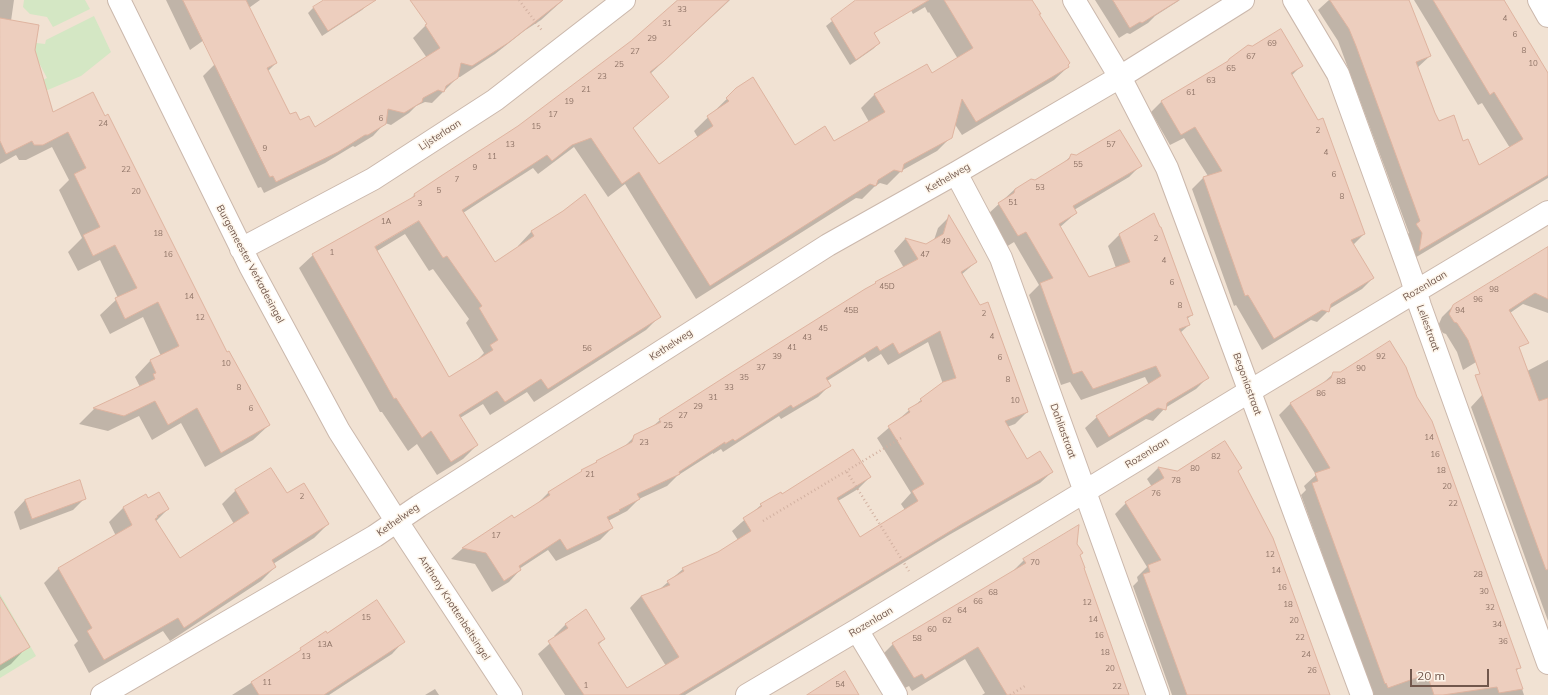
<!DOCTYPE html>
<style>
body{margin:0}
#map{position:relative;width:1548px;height:695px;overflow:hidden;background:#faf0e4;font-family:Mulish,sans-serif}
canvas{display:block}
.scale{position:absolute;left:1410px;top:669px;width:79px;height:18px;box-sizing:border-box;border:2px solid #71574c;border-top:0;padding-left:5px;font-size:12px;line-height:14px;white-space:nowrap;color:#71574c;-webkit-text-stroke:3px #fdf5ea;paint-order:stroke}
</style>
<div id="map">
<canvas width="1548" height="695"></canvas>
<div class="scale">20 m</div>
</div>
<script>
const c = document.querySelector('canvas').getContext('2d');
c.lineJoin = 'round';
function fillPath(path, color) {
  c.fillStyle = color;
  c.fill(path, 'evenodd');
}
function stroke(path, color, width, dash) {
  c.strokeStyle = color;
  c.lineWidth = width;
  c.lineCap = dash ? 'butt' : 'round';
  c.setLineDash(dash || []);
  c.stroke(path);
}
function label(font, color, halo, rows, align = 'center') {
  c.font = font + ' Mulish,sans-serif';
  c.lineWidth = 3;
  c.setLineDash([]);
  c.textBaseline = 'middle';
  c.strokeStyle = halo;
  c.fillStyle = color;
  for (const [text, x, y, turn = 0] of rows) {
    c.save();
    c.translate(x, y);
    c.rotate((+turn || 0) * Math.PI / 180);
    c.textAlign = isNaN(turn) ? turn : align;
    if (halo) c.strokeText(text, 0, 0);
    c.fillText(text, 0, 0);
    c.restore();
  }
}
fillPath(new Path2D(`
 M0,0H1548V695H0Z`), '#f1e2d3');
fillPath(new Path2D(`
 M24,0H85L90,9L53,27L47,17L30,14L23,7Z
 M94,16L111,52L81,76L43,92L9,97L47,78L28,42L45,44L46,40Z
 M0,594L36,656L0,678Z`), '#d4e7c4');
fillPath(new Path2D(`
 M0,0H14L11,21L34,50L53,113L92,93L227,354L269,425L253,440L205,467L181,423L152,440L139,416L108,431L79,424L94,409L140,387L135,377L150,361L161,356L143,317L110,334L100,315L118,298L100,260L78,271L68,252L82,238L59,190L69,180L52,147L26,160H19L16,155L0,164Z
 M166,0H260L190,50Z
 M326,0H365L368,4L362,10L322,36L308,13L314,7Z
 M463,0H563L541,20L524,31L495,54L460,77H458L432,103L425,102L416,106L409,113L391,125L385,123L373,136L355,147L353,146L325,163L264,193L261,187L258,188L203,76L215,64L276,63L267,72L290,116L314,128L427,58L413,38L427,24Z
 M678,0H730L650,74L668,97L632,129L659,165L698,138L694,131L737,89L795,147L833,143L869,122L861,108L875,94L932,74L958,59L929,12L928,13L925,7L913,14L905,0H1030L1068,67L1054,80L962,135L954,123L951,137L937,151L901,171L887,185L880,183L874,187L862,199L856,198L696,299L625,184L608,197L574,147L538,174L533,168L486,198L463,213L494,263L519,247L518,246L531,232L563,212L659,317L646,330L534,402L527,392L490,415L483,404L460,418L477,445L463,459L437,475L417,444L408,451L382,412H380L299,268L313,255L410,200L414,195L519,127L632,42ZM405,234L429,271L433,269L469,319L466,323L484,353L477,360L449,379L377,251Z
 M858,0H860L880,28L874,34L879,43L873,49L850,65L826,26Z
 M1095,0H1180L1155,16L1148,23L1130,34L1127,33L1119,38Z
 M1329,0H1408L1430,56L1417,68L1438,122L1462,142L1479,166L1510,148L1482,103L1478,105L1414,0H1503L1548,74V178L1408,262L1405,236L1409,233L1338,41L1318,10Z
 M1230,59L1302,65L1291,76L1364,234L1353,245L1373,278L1362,289L1329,309L1328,311L1317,322L1311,320L1262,350L1236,305L1234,306L1192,189L1203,178L1208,176L1184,138L1170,145L1151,112L1162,101L1225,64Z
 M1071,156L1140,166L1129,177L1074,210L1076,213L1059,228L1089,279L1116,268L1108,246L1120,234L1192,315L1187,319L1189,325L1180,333L1208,377L1196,389L1165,408L1153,421L1146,419L1097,448L1085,428L1097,417L1149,385L1145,377L1081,400L1070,382L1061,385L1029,295L1039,285L1014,242L1006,247L987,215L1015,189L1036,181L1061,165Z
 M949,217L976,262L961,275L1027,412L1015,424L1007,427L1027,460L1052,472L1040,483L949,535L685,695H565L538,654L556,638L554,636L566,624L604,639L598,645L627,689L666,666L630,608L641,596L660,589L683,569L718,553L738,540L732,531L761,505L780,493L782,495L870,477L858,489L838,501L859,538L905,510L901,504L911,493L877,438L921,400L943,384L928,342L888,365L881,354L868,362L865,357L827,381L829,386L818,397L781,419L779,416L723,452L721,449L713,454V453L677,476L667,486L639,499L627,511L608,521L612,528L600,540L556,561L548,550L519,569L520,570L509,582L492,592L475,564L451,559L462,549L512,516L514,520L536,505L548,493L577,476L582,471L593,465L597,461L623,448L635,436L652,427L660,420L876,283L904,268L894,251L905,239L926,245L934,240L938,228Z
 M1548,248V313L1523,304L1510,313L1509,342L1463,370L1457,352L1446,334L1443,333L1438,326L1442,317L1453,306Z
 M1548,360V621L1471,407L1482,395Z
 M1334,373L1520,667L1516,671L1524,695H1373L1301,495L1306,490L1304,486L1316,475L1279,415L1291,403L1322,384Z
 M1158,468L1177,472L1241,468L1237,472L1329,695H1172L1133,586L1138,581L1137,577L1147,567L1115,514L1126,503L1152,487L1147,479Z
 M236,490L286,495L328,524L314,538L273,564L275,567L261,581L170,641L163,631L89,673L74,645L78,641L44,583L58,569L116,536L109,522L123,508L145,496L147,499L168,509L156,521L180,559L234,524L222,504Z
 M85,498L73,510L20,530L14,512L25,500Z
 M1076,544L1079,556L1128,695H982L985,693L965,659L912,691L909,686L901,690L880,657L893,644L1011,573L1024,560Z
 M0,599L28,646L11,664L0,671Z
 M327,634L403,642L392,654L329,695H232L295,655L301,649Z
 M435,689L439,695H425Z`), '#0003');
const building = new Path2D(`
 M183,0H246L277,63L267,68L290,114L296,112L300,120L309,116L315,127L440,48L425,25L427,24L410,0H563L508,43L472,66L461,63L458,78L446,86L444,92L438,90L423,98L422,102L404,113L388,109L386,124L368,135H365L338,152L276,182L273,176L270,177Z
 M324,0H376L328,31L313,7Z
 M678,0H729L664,61L650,72L669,97L633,128L659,164L713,126L707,116L729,101L726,98L736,88L753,77L795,145L825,126L834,141L885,112L874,94L927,64L932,73L973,48L944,0H1032L1041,14H1039L1070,63L1068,65L1069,67L976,122L962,99L952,138L904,164L902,172L894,170L878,180L876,186L870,184L710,286L639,172L622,184L591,138L572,145L552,161L547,155L501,185L462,210L495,262L534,236L531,231L563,211L585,194L661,317L548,389L541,379L505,402L497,391L459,415L478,445L451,462L431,431L422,438L396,398L394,399L312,254L415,196L414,194L441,176L518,126L631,41ZM419,221L443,258L447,256L482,306L479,308L498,340L490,345L493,350L449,377L375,247Z
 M856,0H929L874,33L880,43L856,60L831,19Z
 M1113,0H1179L1142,23L1140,22L1130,28Z
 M1330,0H1409L1431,56L1416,62L1435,113L1439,121L1454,115L1463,141L1468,139L1479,165L1523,139L1494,92L1490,95L1433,0H1504L1548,73V175L1419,251L1422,233L1416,224L1420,221L1356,46L1349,29Z
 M0,18L39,25L35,50L53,112L93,92L105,116L108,114L227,352L229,351L270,425L221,453L197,408L168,425L155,401L124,416L93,408L155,379L153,374L156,373L150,360L179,346L158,302L125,319L124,317L115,298L137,288L115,245L93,256L83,235L100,227L74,174L86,168L68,132L43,145H34L32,141L6,154L0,141Z
 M1281,29L1303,66L1291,73L1318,120L1323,118L1365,234L1351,240L1374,278L1331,304L1329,312L1322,310L1274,339L1248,295L1245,296L1203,177L1222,171L1195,127L1181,135L1161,101L1228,61L1229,59L1248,45L1252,46Z
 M1120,130L1142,166L1073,206L1077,213L1059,224L1089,277L1130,262L1119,234L1154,213L1160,227H1161L1193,315L1187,317L1190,325L1179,329L1209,378L1167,403L1166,410L1158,408L1109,437L1096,416L1161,376L1156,366L1093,389L1082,371L1073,374L1040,283L1053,278L1026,232L1018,236L998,203L1014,193L1015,189L1031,179L1035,180L1069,159L1071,154L1076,155Z
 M949,215L977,262L961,272L980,305L988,302L1028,412L1005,421L1027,459L1040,451L1053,472L962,524L679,695H584L548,641L568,628L565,624L586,609L605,639L598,643L627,688L679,657L641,596L670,585L667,581L684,571L682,568L718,552L751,531L743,518L762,506L760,504L781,492L782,494L853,449L871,477L837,498L860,537L918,501L912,491L924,484L888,426L910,412L908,409L922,401L920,399L943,382L956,378L940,331L899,354L893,343L880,351L877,346L826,378L831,386L793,408L791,405L735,441L733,439L725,444V442L679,472L680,474L637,494L640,499L619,510L620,511L607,517L613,528L567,550L560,539L519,566L521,570L504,581L486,553L462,548L512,515L514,518L550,495L548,492L582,471L581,470L597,462L596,461L632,442L634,435L661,422L659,419L731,373L865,289L876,283L875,282L918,259L905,238L926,244L943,234Z
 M1548,247V299L1535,293L1509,310L1529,343L1519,347L1539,401L1548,398V569L1546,570L1475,375L1480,374L1468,340L1457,323L1454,322L1449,314L1453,305Z
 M1390,341L1406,367L1417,397L1432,421L1521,668L1516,669L1523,689L1499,693L1497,687L1443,695H1434L1427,674L1388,688L1386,683L1385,684L1312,483L1318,481L1315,473L1330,468L1307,429L1290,403L1331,378L1333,372H1340Z
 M1225,441L1242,468L1238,471L1273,538L1330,695H1187L1143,574L1150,572L1148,565L1161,560L1125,502L1164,478L1158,467L1177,471Z
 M271,468L287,493L304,483L329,524L272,560L276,567L184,628L178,618L104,660L87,631L92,628L58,568L132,525L123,507L146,494L148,498L159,492L169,509L157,516L158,517L155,519L180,558L249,513L235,490Z
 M80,480L86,499L32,519L25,500Z
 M1079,525L1077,544L1083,553L1080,555L1085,568H1084L1129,695H1007L978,647L925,679L922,674L914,678L892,643L1026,563L1023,559Z
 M0,597L30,647L0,665Z
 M377,600L405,642L324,695H259L251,682L301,650L300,648L326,631L327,633Z
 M845,671L859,695H807Z`);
fillPath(building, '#edcebe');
stroke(building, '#dfb4a0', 1);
const minor = new Path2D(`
 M119,0L250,266L339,431L390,511L511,695
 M1074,0L1120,77L1167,168L1362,695
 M1294,0L1338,74L1411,276L1420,306L1548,663
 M1539,0L1548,16
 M956,173L1001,258L1158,695
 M241,249L373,179L495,100L624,0
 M857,630L896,695
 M102,695L375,536L419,506L828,245L956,173L1120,77L1243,0
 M747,695L857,630L1250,391L1548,212`);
stroke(minor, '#cbb8ac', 24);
stroke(new Path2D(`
 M519,0L543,32
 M847,472L909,571
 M763,521L903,437
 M1010,695L1025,686`), '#d2b1a1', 2.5, [1, 3]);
stroke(minor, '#fff', 22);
label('8px', '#907568', null, [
 ["33",682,10],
 ["4",1505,19],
 ["31",667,24],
 ["6",1515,35],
 ["29",652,39],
 ["69",1272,44],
 ["8",1524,51],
 ["27",635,52],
 ["67",1251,57],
 ["10",1533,64],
 ["25",619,65],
 ["65",1231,69],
 ["23",602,77],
 ["63",1211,81],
 ["21",586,90],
 ["61",1191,93],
 ["19",569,102],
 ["17",553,115],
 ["6",381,119],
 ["24",103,124],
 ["15",536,127],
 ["2",1318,131],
 ["13",510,145],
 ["57",1111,145],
 ["9",265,149],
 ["4",1326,153],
 ["11",492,157],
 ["55",1078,165],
 ["9",475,168],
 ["22",126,170],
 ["6",1334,175],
 ["7",457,180],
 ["53",1040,188],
 ["5",439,191],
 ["20",136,192],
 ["8",1342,197],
 ["51",1013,203],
 ["3",420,204],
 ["1A",386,222],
 ["18",158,234],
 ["2",1156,239],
 ["49",946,242],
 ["1",332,253],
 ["16",168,255],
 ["47",925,255],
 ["4",1164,261],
 ["6",1172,283],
 ["45D",887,287],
 ["98",1494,290],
 ["14",189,297],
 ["96",1478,300],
 ["8",1180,306],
 ["45B",851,311],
 ["94",1460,311],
 ["2",984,314],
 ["12",200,318],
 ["45",823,329],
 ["4",992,337],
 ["43",807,338],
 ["41",792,348],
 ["56",587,349],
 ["39",777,357],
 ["92",1381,357],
 ["6",1000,358],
 ["10",226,364],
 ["37",761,368],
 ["90",1361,369],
 ["35",744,378],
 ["8",1008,380],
 ["88",1341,382],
 ["8",239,388],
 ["33",729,388],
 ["86",1321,394],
 ["31",713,398],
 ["10",1015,401],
 ["29",698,407],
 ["6",251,409],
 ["27",683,416],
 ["25",668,426],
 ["14",1429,438],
 ["23",644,443],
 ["16",1435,455],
 ["82",1216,457],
 ["80",1195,469],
 ["18",1441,471],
 ["21",590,475],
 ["78",1176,481],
 ["20",1447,487],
 ["76",1156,494],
 ["2",302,497],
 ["22",1453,504],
 ["17",496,536],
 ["12",1270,555],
 ["70",1035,563],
 ["14",1276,571],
 ["28",1478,575],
 ["16",1282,588],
 ["30",1484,592],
 ["68",993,593],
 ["66",978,602],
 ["12",1087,603],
 ["18",1288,605],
 ["32",1490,608],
 ["64",962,611],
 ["15",366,618],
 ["14",1093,620],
 ["62",947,621],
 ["20",1294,621],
 ["34",1497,625],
 ["60",932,630],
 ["16",1099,636],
 ["22",1300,638],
 ["58",917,639],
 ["36",1503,642],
 ["13A",325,645],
 ["18",1105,653],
 ["24",1306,655],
 ["13",306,657],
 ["20",1110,669],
 ["26",1312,671],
 ["11",267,683],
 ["54",840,685],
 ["1",586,686],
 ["22",1117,687]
]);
label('10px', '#71574c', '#fdf5ea', [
 ["Lijsterlaan",440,135,-33],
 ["Kethelweg",948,178,-30],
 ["Burgemeester Verkadesingel",250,264,62],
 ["Rozenlaan",1425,286,-31],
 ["Leliestraat",1428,328,70],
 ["Kethelweg",671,345,-33],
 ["Begoniastraat",1247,384,70],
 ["Dahliastraat",1063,431,70],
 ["Rozenlaan",1147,453,-32],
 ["Kethelweg",398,520,-35],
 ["Anthony Knottenbeltsingel",454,608,57],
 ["Rozenlaan",871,622,-31]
]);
</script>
